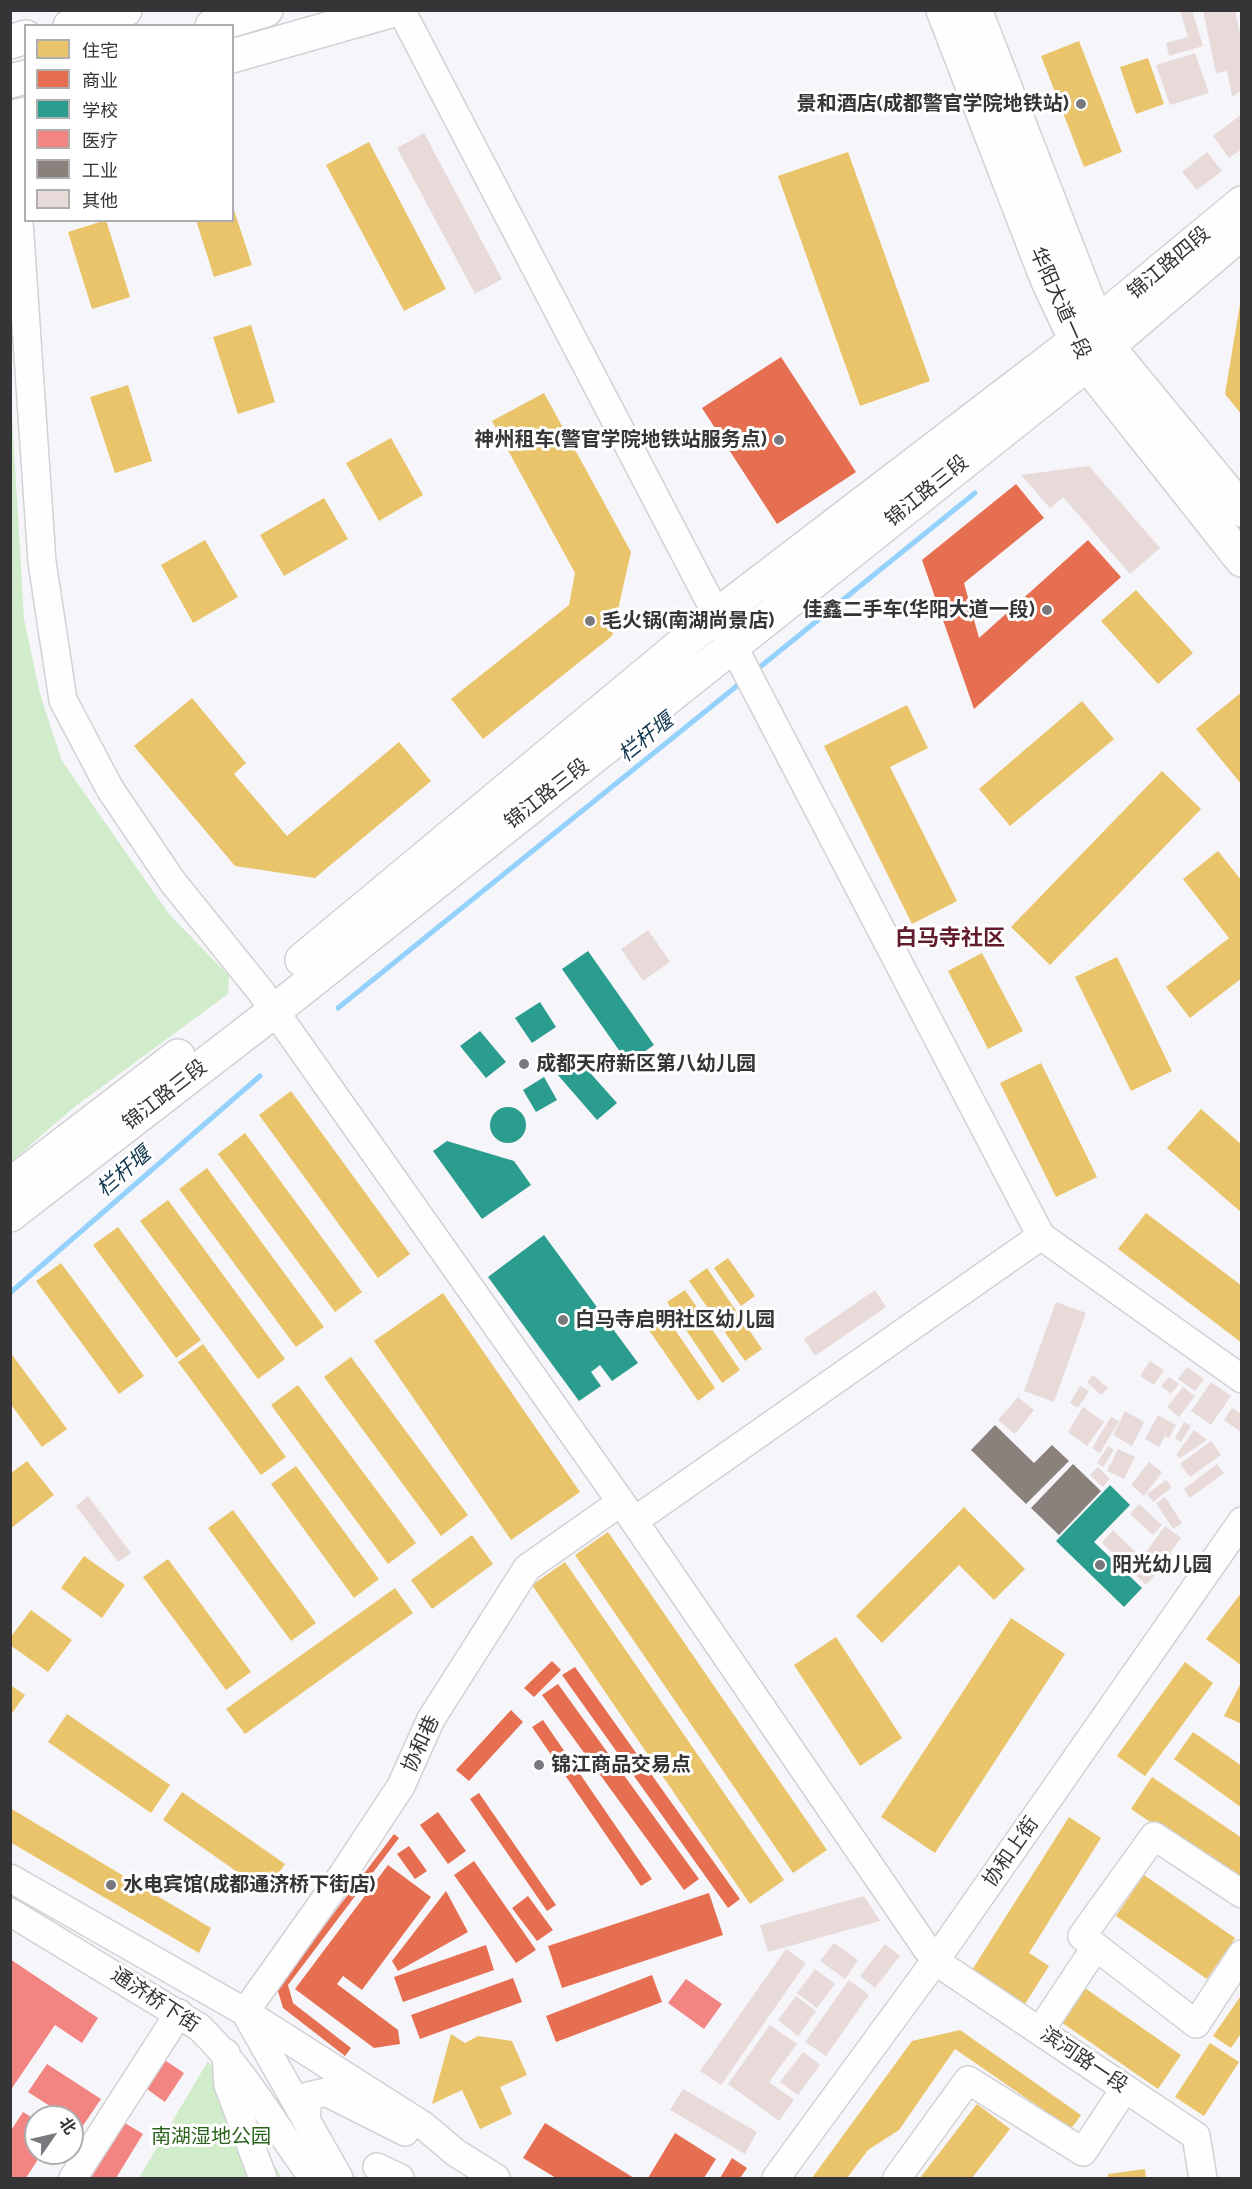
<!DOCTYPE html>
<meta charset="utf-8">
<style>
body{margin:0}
#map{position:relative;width:1252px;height:2189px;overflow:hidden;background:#f6f5fa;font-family:Raleway,"Noto Sans SC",sans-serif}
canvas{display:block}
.frame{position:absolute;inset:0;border:12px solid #353538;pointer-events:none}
.legend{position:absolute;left:24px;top:24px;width:210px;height:198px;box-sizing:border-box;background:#fff;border:2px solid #aeaeaf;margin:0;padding:8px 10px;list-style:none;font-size:18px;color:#353538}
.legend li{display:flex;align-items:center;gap:12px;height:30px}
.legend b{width:30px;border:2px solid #aeaeaf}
.north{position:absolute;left:24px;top:2105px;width:60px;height:60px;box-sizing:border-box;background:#fff;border:2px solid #aeaeaf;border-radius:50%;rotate:56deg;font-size:16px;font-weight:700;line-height:24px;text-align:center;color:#353538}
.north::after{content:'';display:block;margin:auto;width:21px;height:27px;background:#79787c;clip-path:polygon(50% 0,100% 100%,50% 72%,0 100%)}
</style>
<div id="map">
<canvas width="1252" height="2189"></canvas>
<div class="frame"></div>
<ul class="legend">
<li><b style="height:16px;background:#e9c46a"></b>住宅</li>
<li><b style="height:16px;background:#e76f51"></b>商业</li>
<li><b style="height:16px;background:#2a9d8f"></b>学校</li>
<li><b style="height:16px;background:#f28482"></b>医疗</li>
<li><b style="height:16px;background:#8a817c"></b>工业</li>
<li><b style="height:16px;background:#e9dada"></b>其他</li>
</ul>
<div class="north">北</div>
</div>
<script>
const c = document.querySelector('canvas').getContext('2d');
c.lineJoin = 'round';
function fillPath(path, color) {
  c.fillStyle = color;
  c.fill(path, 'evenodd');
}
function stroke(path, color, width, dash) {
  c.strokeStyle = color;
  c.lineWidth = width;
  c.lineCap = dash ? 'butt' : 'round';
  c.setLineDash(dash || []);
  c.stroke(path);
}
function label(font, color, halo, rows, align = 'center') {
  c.font = font + ' Raleway,"Noto Sans SC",sans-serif';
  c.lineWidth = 6;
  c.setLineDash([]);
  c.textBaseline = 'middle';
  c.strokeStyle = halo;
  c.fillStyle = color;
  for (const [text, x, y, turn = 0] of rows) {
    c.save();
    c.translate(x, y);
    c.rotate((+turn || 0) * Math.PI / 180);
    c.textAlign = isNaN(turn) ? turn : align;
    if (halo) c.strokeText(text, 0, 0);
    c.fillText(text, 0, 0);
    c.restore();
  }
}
fillPath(new Path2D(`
 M10,382L24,619L40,694L62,761L169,914L229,976L228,994L73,1108L11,1162Z
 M208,2061L228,2085L282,2178H139Z`), '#d0eccb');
fillPath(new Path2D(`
 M1079,41L1122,152L1084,167L1041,56Z
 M1148,58L1164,104L1136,114L1120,67Z
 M369,142L446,289L404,311L326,165Z
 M848,152L930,381L860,406L778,176Z
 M233,207L252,265L214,277L196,220H232Z
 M106,220L130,297L92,309L68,232Z
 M1240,304H1242V415L1225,394Z
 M251,325L275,402L238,414L213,337Z
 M128,385L152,461L115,473L90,397Z
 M544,393L631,552L612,636L483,739L451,699L569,605L575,573L492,421Z
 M391,438L423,495L379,521L346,463Z
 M324,498L348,539L284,576L260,535Z
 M205,540L238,597L193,623L161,565Z
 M1136,590L1193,653L1158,684L1101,621Z
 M1242,692V785L1196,729Z
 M192,698L246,763L234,774L287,836L399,742L431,781L315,878L235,866L134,746Z
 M1082,701L1114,739L1010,826L979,789Z
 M907,705L928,748L890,767L957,901L912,924L824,746Z
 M1162,771L1201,809L1050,965L1011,927Z
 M1218,851L1242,881V978L1190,1018L1166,987L1229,938L1183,879Z
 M982,953L1023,1031L988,1049L948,971Z
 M1117,957L1172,1071L1131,1091L1075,977Z
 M1041,1063L1097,1177L1056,1197L1000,1083Z
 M291,1091L410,1254L378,1278L259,1115Z
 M1201,1109L1242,1145V1213L1167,1148Z
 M245,1133L362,1292L335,1312L218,1154Z
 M207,1168L324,1327L296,1347L179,1189Z
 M168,1200L285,1359L258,1379L140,1221Z
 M1146,1213L1242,1286V1343L1118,1249Z
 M118,1227L201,1340L176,1358L93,1245Z
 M728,1258L755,1296L741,1306L714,1268Z
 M61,1263L144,1376L119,1394L36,1281Z
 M707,1268L762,1349L745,1361L689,1281Z
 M685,1290L740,1370L722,1383L667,1302Z
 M443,1293L580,1492L511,1540L374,1341Z
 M660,1308L715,1388L698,1401L642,1320Z
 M203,1344L286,1457L261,1475L178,1362Z
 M10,1352L67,1429L42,1447L10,1403Z
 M351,1357L468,1515L441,1536L324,1377Z
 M298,1385L416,1543L388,1564L271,1405Z
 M27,1461L54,1495L10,1529V1474Z
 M296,1466L379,1579L354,1598L271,1484Z
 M964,1507L1025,1569L994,1600L959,1565L882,1643L856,1616Z
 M233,1510L316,1623L291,1641L208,1528Z
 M608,1532L827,1850L793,1873L575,1555Z
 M472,1535L493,1564L432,1609L411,1580Z
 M84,1556L125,1585L102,1618L61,1588Z
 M168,1559L251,1672L226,1690L143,1577Z
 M565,1562L784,1880L750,1904L532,1585Z
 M395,1588L413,1613L245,1734L226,1709Z
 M1242,1592V1666L1206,1639Z
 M31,1610L72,1640L48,1672L10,1645V1638Z
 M1011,1618L1065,1654L935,1853L881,1817Z
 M836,1637L902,1738L860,1766L794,1665Z
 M1185,1662L1213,1683L1145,1776L1117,1756Z
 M1242,1681V1724L1224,1716Z
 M10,1685L25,1695L10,1716Z
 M67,1714L170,1785L151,1813L48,1742Z
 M1193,1732L1242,1766V1808L1174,1759Z
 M1152,1777L1242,1838V1884L1131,1809Z
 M182,1792L285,1864L266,1892L163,1820Z
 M10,1808L211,1928L199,1953L10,1842Z
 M1069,1817L1101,1838L1029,1953L1049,1966L1025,2004L972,1970Z
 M1144,1875L1235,1938L1207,1979L1116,1916Z
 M1082,1986L1181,2055L1158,2089L1058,2020Z
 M1240,1997L1242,2032L1231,2048L1213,2036Z
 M960,2030L1081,2115L1071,2129L955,2049L899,2130L868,2150L847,2178H812L912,2041Z
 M451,2034L465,2043L478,2036L512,2041L527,2075L500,2087L512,2114L480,2129L462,2090L432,2104Z
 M1210,2043L1239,2062L1204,2116L1175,2097Z
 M977,2104L1010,2129L972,2178H920Z
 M1145,2169L1146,2178H1108V2174Z`), '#e9c46a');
fillPath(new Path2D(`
 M781,357L856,472L777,524L702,408Z
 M1016,484L1044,518L964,583L979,638L1088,540L1121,577L974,709L922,560Z
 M552,1661L561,1670L534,1697L524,1688Z
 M575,1667L740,1899L728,1908L562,1675Z
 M558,1684L699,1879L684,1890L542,1695Z
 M511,1710L523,1722L469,1781L456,1770Z
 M543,1720L652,1879L641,1886L532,1727Z
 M479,1793L556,1905L547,1911L470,1799Z
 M438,1812L466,1851L448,1864L420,1825Z
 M394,1834L399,1838L288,1985L293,2003L351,2048L345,2056L283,2008L277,1988Z
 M409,1846L427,1871L415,1879L397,1854Z
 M474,1861L536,1950L516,1963L454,1875Z
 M388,1865L431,1897L362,1990L343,1976L337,1984L398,2030L400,2044L374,2048L295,1989Z
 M446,1891L468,1932L398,1971L392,1961Z
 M709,1893L723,1935L562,1988L548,1946Z
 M528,1896L553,1930L537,1941L512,1908Z
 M486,1945L494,1970L403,2002L394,1977Z
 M652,1975L662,2002L556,2042L546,2016Z
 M513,1978L522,2002L420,2039L411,2015Z
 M545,2123L634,2178H556L523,2158Z
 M675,2133L716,2159L704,2178H648Z
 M732,2158L747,2168L740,2178H720Z`), '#e76f51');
fillPath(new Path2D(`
 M588,951L654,1045L628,1063L562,969Z
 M540,1002L556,1027L532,1043L515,1018Z
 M480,1031L506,1062L486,1078L460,1046Z
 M576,1057L617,1103L597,1120L557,1074Z
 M544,1077L557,1100L536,1112L523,1090Z
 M490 1125a18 18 0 1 1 36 0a18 18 0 1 1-36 0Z
 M447,1141L514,1161L531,1185L482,1219L433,1151Z
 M544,1235L638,1363L612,1381L600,1365L591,1372L601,1386L579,1401L488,1277Z
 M1110,1485L1130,1505L1094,1542L1142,1588L1124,1607L1056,1541Z`), '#2a9d8f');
fillPath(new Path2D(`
 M10,1959L98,2018L82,2043L55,2025L10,2091Z
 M686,1979L722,2004L704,2029L668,2003Z
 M163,2059L184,2073L165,2102L144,2087Z
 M47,2064L101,2099L82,2127L72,2120V2117H67L28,2092Z
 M23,2112L36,2120V2153H42L26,2178H10V2132Z
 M125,2123L143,2134L116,2178H91Z`), '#f28482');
fillPath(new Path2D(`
 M995,1425L1034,1463L1052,1445L1069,1461L1026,1504L971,1450Z
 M1073,1464L1101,1491L1059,1535L1031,1508Z`), '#8a817c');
stroke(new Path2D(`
 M755,671L975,493
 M338,1008L743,681
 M10,1293L260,1076`), '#94d1fb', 5);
fillPath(new Path2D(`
 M1180,10H1192L1203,46L1169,56L1166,43L1188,37Z
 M1203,10H1235L1242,43V95L1239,92L1232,97L1227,71L1216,73Z
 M1195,53L1209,93L1170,105L1156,65Z
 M1242,114V149L1229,158L1213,136Z
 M424,133L502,279L475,294L397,148Z
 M1207,152L1222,171L1197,190L1182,172Z
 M1089,466L1160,548L1130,574L1063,497L1050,508L1021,475Z
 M648,930L670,962L643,981L621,949Z
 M875,1290L886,1307L815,1356L804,1339Z
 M1056,1302L1086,1313L1054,1402L1024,1391Z
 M1150,1361L1164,1370L1154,1385L1140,1376Z
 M1187,1367L1204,1379L1195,1391L1178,1379Z
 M1093,1375L1108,1388L1101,1395L1087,1382Z
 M1169,1377L1179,1384L1171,1394L1161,1386Z
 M1211,1382L1231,1396L1211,1425L1191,1411Z
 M1080,1386L1089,1391L1078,1408L1070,1403Z
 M1183,1387L1195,1396L1179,1417L1167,1407Z
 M1018,1397L1034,1410L1015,1434L998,1420Z
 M1083,1407L1104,1422L1087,1446L1068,1432Z
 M1232,1408L1242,1414V1433L1224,1420Z
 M1125,1411L1144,1422L1132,1446L1113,1435Z
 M1158,1415L1176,1425L1169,1438L1165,1436L1159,1447L1145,1439Z
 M1111,1417L1119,1421L1100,1453L1092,1448Z
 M1184,1422L1191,1426L1181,1442L1175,1438Z
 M1194,1430L1207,1440L1180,1458L1176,1455Z
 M1211,1441L1221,1455L1190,1477L1180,1464Z
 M1108,1446L1114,1450L1103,1467L1097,1463Z
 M1118,1449L1135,1457L1124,1479L1107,1471Z
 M1149,1462L1162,1472L1144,1496L1131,1485Z
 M1217,1464L1224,1473L1190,1498L1184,1489Z
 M1098,1467L1110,1479L1103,1487L1090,1475Z
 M1166,1480L1172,1487L1153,1502L1147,1494Z
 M88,1496L131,1553L118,1562L76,1506Z
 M1165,1497L1182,1523L1173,1529L1156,1503Z
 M1139,1504L1162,1525L1153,1535L1130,1514Z
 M1165,1526L1181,1538L1159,1568L1143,1556Z
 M1113,1530L1157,1573L1146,1585L1102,1543Z
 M864,1896L880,1921L768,1952L760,1925Z
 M834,1943L858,1960L845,1979L820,1961Z
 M885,1944L900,1956L875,1988L860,1976Z
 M786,1949L806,1963L721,2085L700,2071Z
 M815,1969L835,1984L817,2008L797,1993Z
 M849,1980L869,1995L826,2056L805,2042Z
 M796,1996L816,2011L798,2036L778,2020Z
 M770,2025L797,2044L769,2082L794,2100L779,2121L728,2084Z
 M803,2052L820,2065L798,2095L780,2082Z
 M683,2089L757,2132L745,2154L670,2110Z`), '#e9dada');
const minor = new Path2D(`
 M401,10L1041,1236L1242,1379
 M12,118L42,562L63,700L110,789L172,881L262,993L621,1502L935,1961L1196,2136L1203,2178
 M634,1521L1041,1236
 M10,1878L245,2012L339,2178
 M1242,1894L1154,1836L1082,1936L1196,2024L1242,1954
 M10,1912L199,2027C245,2071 275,2127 313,2178
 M1040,2031L1095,1948
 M226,2053L228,2085L263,2178
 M306,2120L308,2096L326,2092L405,2132
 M377,2167L400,2178
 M73,2178L179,2013
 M496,2178L456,2153L424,2126L245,2012L343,1874L401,1786L431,1719L527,1568L621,1502
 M776,2178L935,1961L1242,1521
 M897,2178L968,2080L1083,2152L1125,2088`);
const major = new Path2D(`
 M943,10L1047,279L1087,364L1242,560
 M975,10L1097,324L1108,347L1242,510
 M232,56L394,10
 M10,118L26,114
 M302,960L717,615L1074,342L1242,203
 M10,1185L178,1056
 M10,1215L273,1012L1087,364L1242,232`);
const highway = new Path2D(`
 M70,26L125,10
 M212,26L266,10
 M10,42L26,37
 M10,81L26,77`);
stroke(minor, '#d2d1d5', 30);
stroke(major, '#d2d1d5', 36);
stroke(highway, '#d2d1d5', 36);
stroke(minor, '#fefefe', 27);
stroke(major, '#fefefe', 33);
stroke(highway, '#fefefe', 33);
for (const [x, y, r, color] of [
 [1081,104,6,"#79787c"],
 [779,440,6,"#79787c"],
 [1047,610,6,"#79787c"],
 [590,621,6,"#79787c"],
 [524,1064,6,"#79787c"],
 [563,1320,6,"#79787c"],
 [1100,1565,6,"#79787c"],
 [539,1765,6,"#79787c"],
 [111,1885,6,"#79787c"]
]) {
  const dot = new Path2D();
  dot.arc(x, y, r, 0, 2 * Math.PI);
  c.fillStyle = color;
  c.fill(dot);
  stroke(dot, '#fff', 2);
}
label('bold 20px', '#353538', '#fff', [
 ["景和酒店(成都警官学院地铁站)",1069,104,"right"],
 ["神州租车(警官学院地铁站服务点)",767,440,"right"],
 ["佳鑫二手车(华阳大道一段)",1035,610,"right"],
 ["毛火锅(南湖尚景店)",602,621],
 ["成都天府新区第八幼儿园",536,1064],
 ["白马寺启明社区幼儿园",575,1320],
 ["阳光幼儿园",1112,1565],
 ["锦江商品交易点",551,1765],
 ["水电宾馆(成都通济桥下街店)",123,1885]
], 'left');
label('20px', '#353538', '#fff', [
 ["锦江路四段",1169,263,-40],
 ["华阳大道一段",1060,303,66],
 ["锦江路三段",927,491,-39],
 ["锦江路三段",547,794,-38],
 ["锦江路三段",165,1095,-38],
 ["协和巷",421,1744,-65],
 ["协和上街",1011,1852,-55],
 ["通济桥下街",155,2000,33],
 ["滨河路一段",1084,2060,34]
]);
label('20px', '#2c641d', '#fff', [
 ["南湖湿地公园",211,2137]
]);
label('italic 21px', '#11374f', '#fff', [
 ["栏杆堰",646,738,-39],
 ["栏杆堰",124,1172,-41]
]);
label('bold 22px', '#621d2d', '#fff', [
 ["白马寺社区",950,938]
]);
</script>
